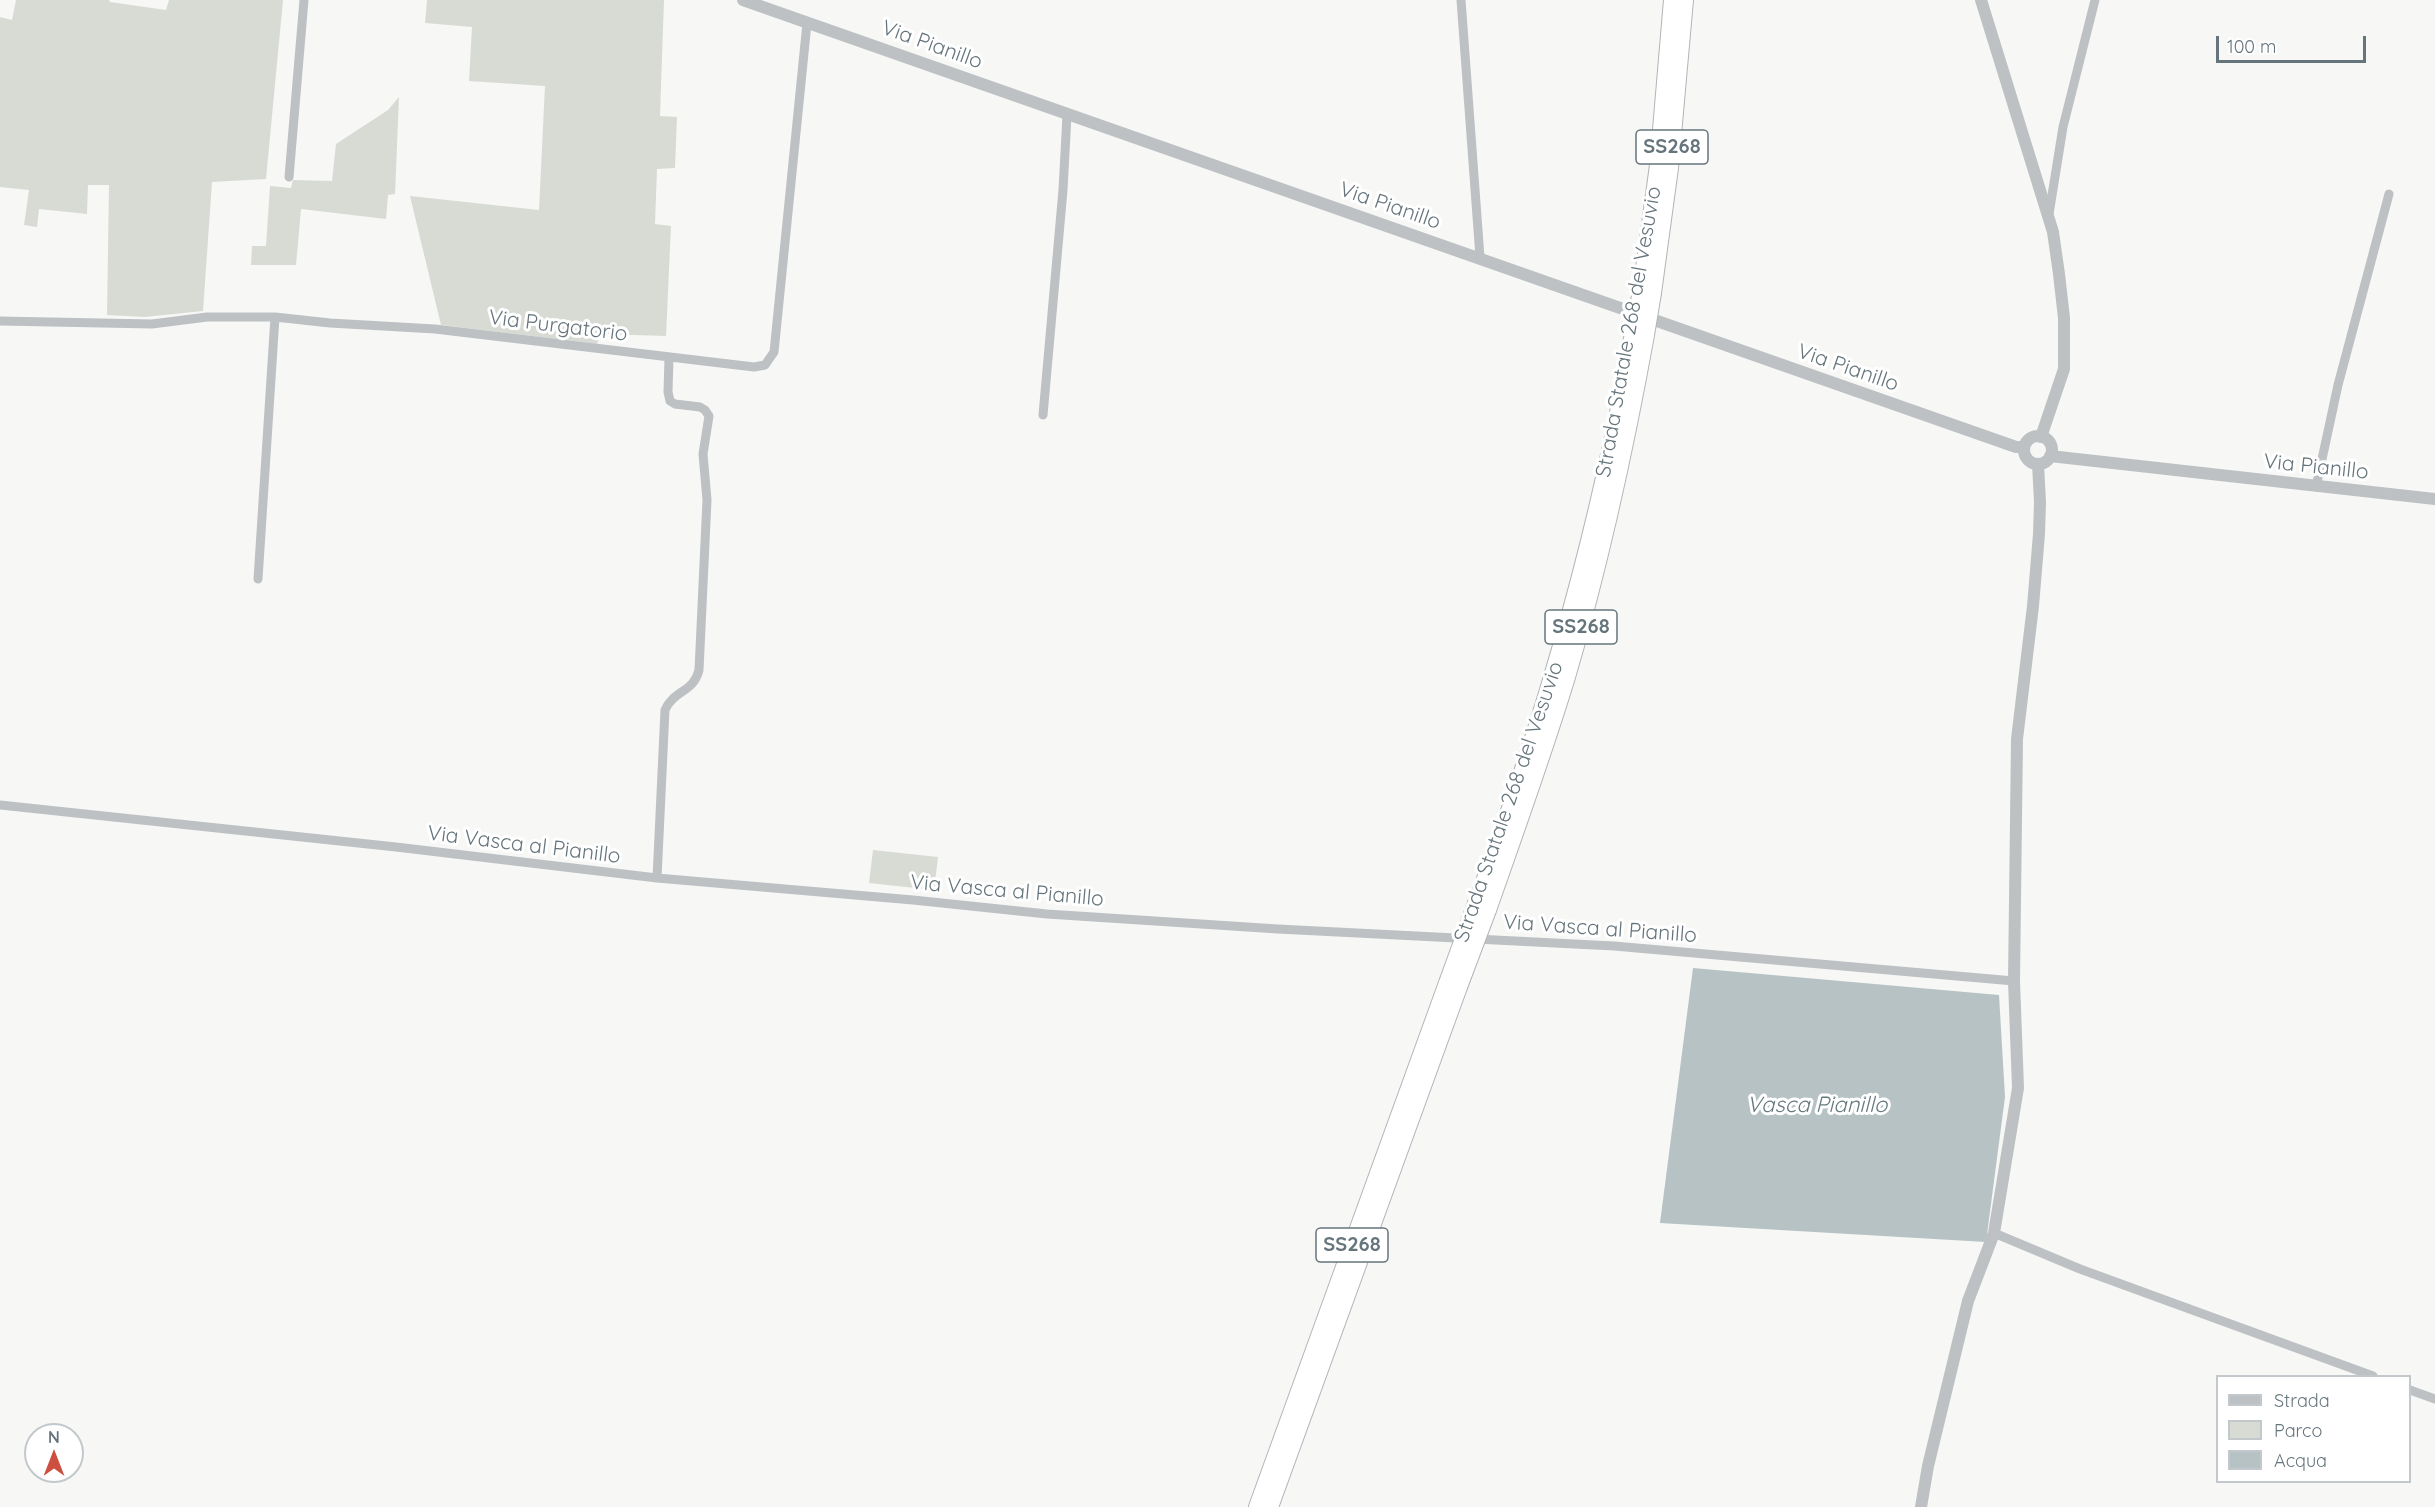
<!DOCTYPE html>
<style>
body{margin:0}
#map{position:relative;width:2435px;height:1507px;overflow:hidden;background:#f7f7f5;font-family:Quicksand,sans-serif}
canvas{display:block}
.legend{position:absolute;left:2216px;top:1375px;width:195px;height:108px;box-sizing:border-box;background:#fff;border:2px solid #c2c8cb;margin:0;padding:8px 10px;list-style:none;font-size:18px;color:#66757c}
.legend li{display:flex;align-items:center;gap:12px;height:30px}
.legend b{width:30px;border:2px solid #c2c8cb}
.north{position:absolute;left:24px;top:1423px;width:60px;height:60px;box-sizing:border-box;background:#fff;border:2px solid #c2c8cb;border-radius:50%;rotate:0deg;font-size:16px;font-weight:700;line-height:24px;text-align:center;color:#66757c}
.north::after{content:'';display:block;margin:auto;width:21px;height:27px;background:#cd4f3f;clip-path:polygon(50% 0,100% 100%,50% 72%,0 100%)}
.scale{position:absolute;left:2216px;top:36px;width:150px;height:27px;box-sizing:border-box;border:3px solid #66757c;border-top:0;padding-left:8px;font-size:18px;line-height:21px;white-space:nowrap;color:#66757c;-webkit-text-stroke:4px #fff;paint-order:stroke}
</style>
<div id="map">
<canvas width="2435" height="1507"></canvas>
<ul class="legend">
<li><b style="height:8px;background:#bdc1c4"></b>Strada</li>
<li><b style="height:16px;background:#d8dbd4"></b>Parco</li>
<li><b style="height:16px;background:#b6c2c4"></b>Acqua</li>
</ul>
<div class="north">N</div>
<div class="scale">100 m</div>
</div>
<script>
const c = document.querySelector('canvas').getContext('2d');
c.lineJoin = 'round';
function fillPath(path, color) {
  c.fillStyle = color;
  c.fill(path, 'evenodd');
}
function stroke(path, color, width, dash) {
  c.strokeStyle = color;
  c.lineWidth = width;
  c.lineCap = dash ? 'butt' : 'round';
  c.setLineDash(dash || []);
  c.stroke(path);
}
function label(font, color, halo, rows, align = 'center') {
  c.font = font + ' Quicksand,sans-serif';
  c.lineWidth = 6;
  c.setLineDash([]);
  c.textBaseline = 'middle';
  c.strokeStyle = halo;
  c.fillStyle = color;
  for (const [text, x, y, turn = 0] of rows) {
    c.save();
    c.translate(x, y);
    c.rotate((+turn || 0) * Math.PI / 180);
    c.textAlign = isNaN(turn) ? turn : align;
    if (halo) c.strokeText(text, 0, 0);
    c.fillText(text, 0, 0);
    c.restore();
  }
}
fillPath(new Path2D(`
 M16,0H109L110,2L166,10L169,0H283L266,179L212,182L203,311L145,317L107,315L109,185H88L87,214L39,209L37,227L24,225L29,190L0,187V17L12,20Z
 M427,0H664L660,116L677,117L675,168L657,169L655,224L671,226L666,336L600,334L597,344L441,325L410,196L539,210L545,86L469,81L472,27L425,23Z
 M399,97L395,194L388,195L386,219L301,209L296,265H251L252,246H266L270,186L291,188L293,180L332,181L336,144L388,110Z
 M873,850L938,857L934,890L869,883Z`), '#d8dbd4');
fillPath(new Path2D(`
 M1693,968L1999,995L2005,1097L1986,1242L1660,1223Z`), '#b6c2c4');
const trunk = new Path2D(`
 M1641,291L1658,165L1672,0
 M1653,293L1670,168L1685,0
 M1475,906C1545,719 1599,529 1633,333
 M1488,910C1515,833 1543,756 1567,677C1600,565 1625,451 1646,335
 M1257,1507L1447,983
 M1270,1507L1459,987`);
stroke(trunk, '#b1b5b7', 18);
stroke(new Path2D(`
 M1461,0L1480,257
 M289,177L304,0
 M2049,214L2063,127L2095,0
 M0,321L152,324L207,317H275L330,323L435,329L754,367L765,365L774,352L807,23
 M1043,415L1063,190L1067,115
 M2316,487L2338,385L2389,194
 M258,579L275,317
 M0,805L396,847L657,878L913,900L1047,914L1278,929L1614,946L2014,981
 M657,878L665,710C674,690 694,692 699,670L707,500L703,454L709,416L705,410L700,407L675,404L670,401L668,392L669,358
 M1994,1233L2080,1269L2373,1376
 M2410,1390L2435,1399`), '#bdc1c4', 9);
stroke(new Path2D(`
 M743,0L2016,447H2024
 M1981,0L2053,232L2059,274L2064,318V369L2041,437
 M2024 450a14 14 0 1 1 28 0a14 14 0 1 1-28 0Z
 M2050,456L2435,499
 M1921,1507L1928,1466L1968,1301L1994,1233L2018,1088L2014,981L2017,739L2033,606L2039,534L2040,502L2038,464`), '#bdc1c4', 12);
stroke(trunk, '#fff', 16);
const trunkBridge = new Path2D(`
 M1633,333L1641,291
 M1646,335L1653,293
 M1447,983L1475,906
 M1459,987L1488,910`);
stroke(trunkBridge, '#b1b5b7', 18, []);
stroke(trunkBridge, '#fff', 16);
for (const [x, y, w] of [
 [1672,147,72],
 [1581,627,72],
 [1352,1245,72]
]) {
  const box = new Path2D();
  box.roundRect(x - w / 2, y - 17, w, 34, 4.5);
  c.fillStyle = '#fff';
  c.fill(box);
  stroke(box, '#66757c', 1.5);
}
label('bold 20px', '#66757c', null, [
 ["SS268",1672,147],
 ["SS268",1581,627],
 ["SS268",1352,1245]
]);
label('21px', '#66757c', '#fff', [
 ["Via Pianillo",932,45,20],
 ["Via Pianillo",1390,206,19],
 ["Via Purgatorio",558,326,7],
 ["Strada Statale 268 del Vesuvio",1629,332,-80],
 ["Via Pianillo",1848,368,19],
 ["Via Pianillo",2316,467,6],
 ["Strada Statale 268 del Vesuvio",1509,802,-71],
 ["Via Vasca al Pianillo",524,845,7],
 ["Via Vasca al Pianillo",1007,891,5],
 ["Via Vasca al Pianillo",1600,929,4]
]);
label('italic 22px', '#667a7e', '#fff', [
 ["Vasca Pianillo",1817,1105]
]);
</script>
